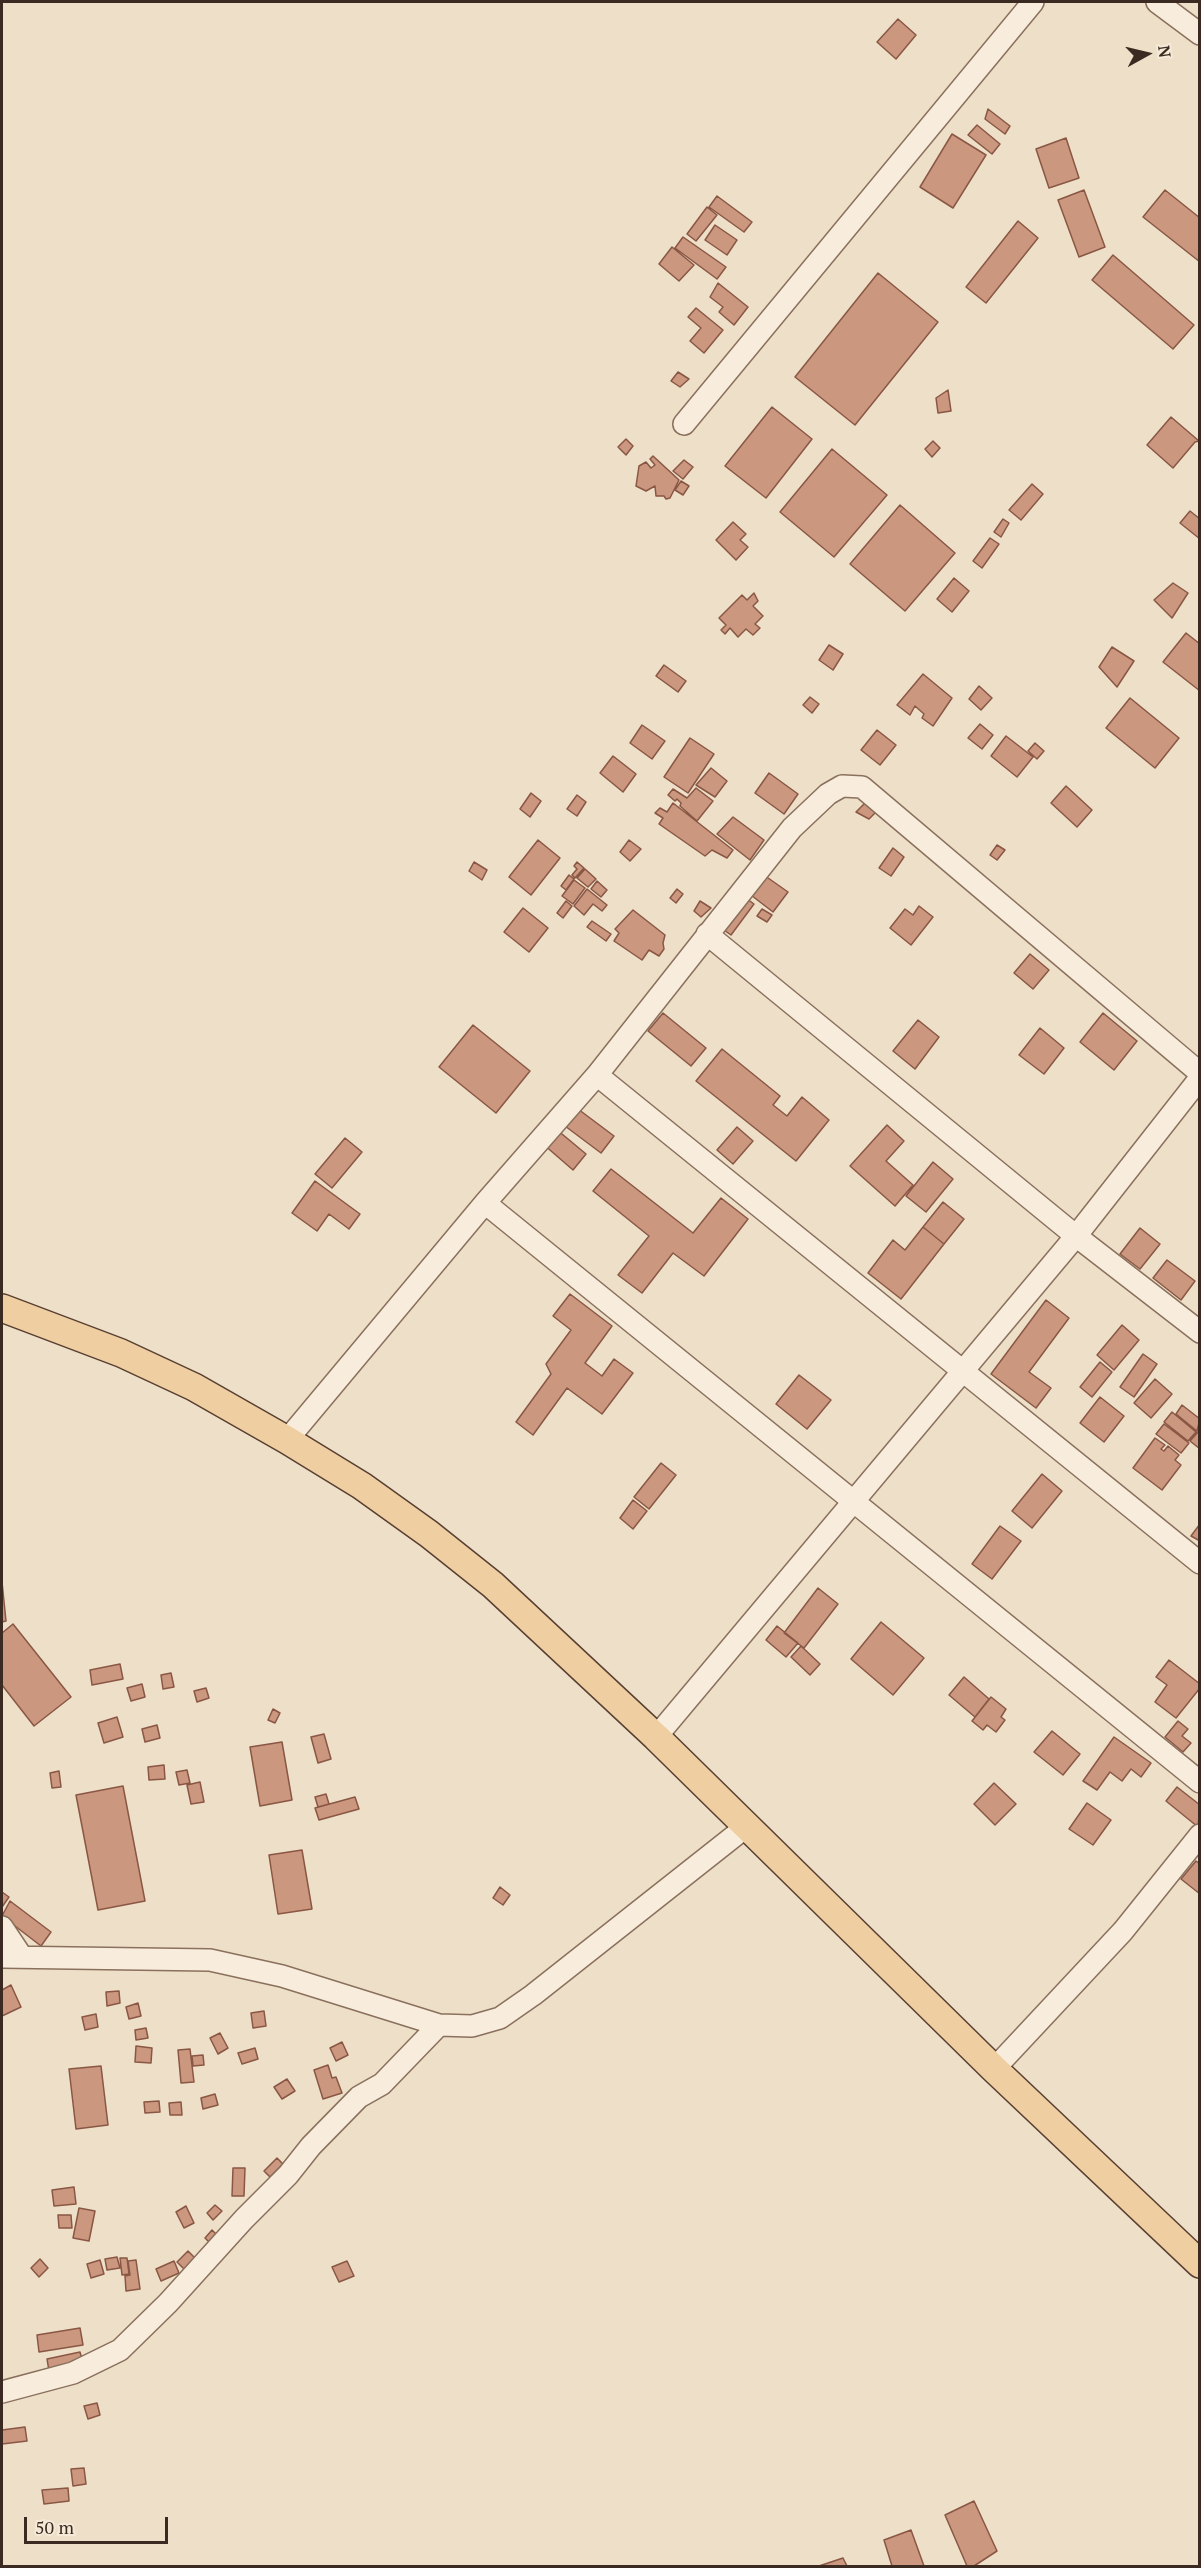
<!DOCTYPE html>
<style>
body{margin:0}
#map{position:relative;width:1201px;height:2568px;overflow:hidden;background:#eedfc8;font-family:"PT Serif",serif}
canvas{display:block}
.frame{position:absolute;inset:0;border:3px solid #3b2a21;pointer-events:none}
.north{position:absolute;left:1117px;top:24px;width:60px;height:60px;-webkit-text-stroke:4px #f5ead8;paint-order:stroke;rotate:82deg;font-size:16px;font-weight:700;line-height:24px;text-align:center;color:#3b2a21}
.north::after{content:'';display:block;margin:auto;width:21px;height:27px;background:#3b2a21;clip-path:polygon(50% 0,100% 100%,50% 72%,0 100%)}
.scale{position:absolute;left:24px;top:2517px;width:144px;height:27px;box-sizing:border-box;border:3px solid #3b2a21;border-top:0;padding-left:8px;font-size:18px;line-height:21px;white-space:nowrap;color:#3b2a21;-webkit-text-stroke:4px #f5ead8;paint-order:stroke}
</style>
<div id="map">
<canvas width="1201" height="2568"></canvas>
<div class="frame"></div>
<div class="north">N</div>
<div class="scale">50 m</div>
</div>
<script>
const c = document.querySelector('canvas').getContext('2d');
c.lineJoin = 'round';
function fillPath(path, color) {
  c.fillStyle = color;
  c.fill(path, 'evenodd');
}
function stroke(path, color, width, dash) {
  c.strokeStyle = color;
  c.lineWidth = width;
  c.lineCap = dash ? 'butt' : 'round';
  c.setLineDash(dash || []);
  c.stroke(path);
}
const building = new Path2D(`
 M898,19L916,35L896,59L877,42Z
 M988,109L1010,126L1005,134L985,119Z
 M977,125L1000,144L992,154L968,135Z
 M952,134L986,155L953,208L920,187Z
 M1066,138L1079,178L1049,188L1036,149Z
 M1084,190L1105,247L1079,257L1058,200Z
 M1165,190L1200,218V262L1143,217Z
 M717,196L752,222L744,232L709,207Z
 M707,207L717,215L696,241L687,234Z
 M1018,221L1038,238L986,303L966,287Z
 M715,225L737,240L727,255L705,240Z
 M683,237L726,267L717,279L675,248Z
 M672,247L694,265L679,281L659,264Z
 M1113,255L1194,325L1173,349L1092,280Z
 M878,273L938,322L855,425L795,377Z
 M718,283L748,307L734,325L719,312L723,307L710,297Z
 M696,308L723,330L704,353L690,341L701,328L688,317Z
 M678,372L689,379L680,387L671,381Z
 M948,390L951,411L938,413L936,398Z
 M772,407L812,439L766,498L725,466Z
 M1171,417L1199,441L1195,442L1173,468L1147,445Z
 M626,439L633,446L626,455L618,447Z
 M933,441L940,448L932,457L925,449Z
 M832,449L887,495L834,557L780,512Z
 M653,456L679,480L670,498L666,499L664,496H656L655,486L646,491L636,486L639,466L646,462L651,468L655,465L650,459Z
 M684,460L693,467L683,479L673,471Z
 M681,481L689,486L683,495L675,490Z
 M1032,484L1043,494L1021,520L1009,510Z
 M900,505L955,553L905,611L850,564Z
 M1190,511L1200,519V539L1180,523Z
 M1003,519L1009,523L1001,537L994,532Z
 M733,522L746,534L740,540L748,547L736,560L716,540Z
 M990,538L999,544L982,568L973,561Z
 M954,578L969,591L952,612L937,599Z
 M1173,583L1188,593L1172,618L1154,600Z
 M754,593L758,601L753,606L763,616L755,624L760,628L753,635L746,629L738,637L730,628L725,634L721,630L726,625L719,618L742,595L747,600Z
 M1186,633L1200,644V691L1163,662Z
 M829,645L843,654L833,670L819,660Z
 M1112,647L1134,661L1117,687L1099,667Z
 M664,665L686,681L678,692L656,676Z
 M923,674L952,698L933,726L922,718L924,714L915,706L910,715L897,705Z
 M979,686L992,698L981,710L969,699Z
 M810,697L819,704L812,713L803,705Z
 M1130,698L1179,738L1155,768L1106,728Z
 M980,724L993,735L982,749L968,738Z
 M642,725L665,741L652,759L630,743Z
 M877,730L896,745L880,765L861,750Z
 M1006,736L1033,757L1017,777L991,756Z
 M690,738L714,754L688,793L664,777Z
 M1035,743L1044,751L1037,759L1028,751Z
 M613,756L636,774L623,792L600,773Z
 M711,768L727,781L715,797L696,785Z
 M769,773L798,794L784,814L755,793Z
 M1066,786L1092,810L1077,827L1051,803Z
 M696,788L713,801L697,821L680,806L681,803L677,799L675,801L668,795L673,789L687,798Z
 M531,793L541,801L530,817L520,809Z
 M577,795L586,802L577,816L567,809Z
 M673,803L733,850L727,858L712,850L705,856L659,824L663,818L655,813L660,808L667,812Z
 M865,803L878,810L869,819L856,812Z
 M733,817L764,840L750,860L717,834Z
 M538,840L560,858L531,895L509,877Z
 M629,840L641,849L630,861L620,852Z
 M997,845L1005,850L997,860L990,855Z
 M893,848L904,857L891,876L879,868Z
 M474,862L487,870L482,880L469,871Z
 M577,862L584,868L575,878L572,875L577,869L574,866Z
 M585,869L596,879L588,887L577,878Z
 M761,873L788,892L773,912L747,892Z
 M569,875L574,879L566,890L561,886Z
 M574,880L585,888L573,904L562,896Z
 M597,881L607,890L601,897L591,889Z
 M587,889L607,905L602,911L593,904L584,915L574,906Z
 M677,889L683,894L676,903L670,898Z
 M743,896L754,904L731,935L721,928Z
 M566,901L572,906L563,918L557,913Z
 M700,901L711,908L701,917L694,911Z
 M919,906L933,917L911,945L890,928L905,909L913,915Z
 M523,908L548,928L529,952L504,932Z
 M762,909L772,915L767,922L757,916Z
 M633,910L665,935L663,943L664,949L659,956L649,950L642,960L614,941L619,933L615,929Z
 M592,921L611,934L606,941L587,927Z
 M1030,954L1049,970L1033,989L1014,973Z
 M663,1013L706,1048L691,1066L648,1031Z
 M1103,1013L1137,1041L1114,1070L1080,1042Z
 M918,1020L939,1037L915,1069L893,1051Z
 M473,1025L530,1071L496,1113L439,1067Z
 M1040,1028L1064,1048L1044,1074L1019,1055Z
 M722,1049L780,1096L773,1105L787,1116L802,1097L829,1120L796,1161L696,1081Z
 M578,1109L614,1136L601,1153L565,1126Z
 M887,1125L904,1141L886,1161L913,1185L895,1206L850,1166Z
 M737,1127L753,1141L733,1164L717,1150Z
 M556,1129L586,1154L573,1170L543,1144Z
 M345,1138L362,1152L332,1188L315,1174Z
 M933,1162L953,1179L926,1212L906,1196Z
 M611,1169L693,1233L721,1198L748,1219L704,1276L673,1253L642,1293L618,1275L649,1236L593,1191Z
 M315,1181L360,1214L349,1229L329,1214L317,1231L292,1213Z
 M943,1202L964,1219L944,1244L923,1227Z
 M923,1227L944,1244L901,1299L868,1273L893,1240L905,1250Z
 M1140,1228L1160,1244L1140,1269L1120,1254Z
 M1167,1260L1195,1281L1181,1300L1153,1278Z
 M570,1294L612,1326L585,1363L602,1376L614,1359L633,1373L602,1414L567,1388L533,1435L516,1422L551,1374L546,1364L571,1330L553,1316Z
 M1046,1300L1069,1318L1029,1372L1051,1388L1036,1408L991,1374Z
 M1122,1325L1139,1340L1114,1370L1097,1355Z
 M1143,1354L1157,1364L1134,1397L1120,1387Z
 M1100,1362L1112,1372L1092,1397L1080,1387Z
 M799,1375L831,1400L807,1429L776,1404Z
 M1155,1379L1172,1394L1151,1418L1134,1403Z
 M1100,1397L1124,1416L1104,1442L1080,1423Z
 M1182,1405L1200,1419L1197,1431L1176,1414Z
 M1172,1412L1196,1432L1188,1441L1164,1422Z
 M1164,1424L1189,1443L1181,1453L1156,1434Z
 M1198,1432L1200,1433V1449L1190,1441Z
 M1155,1438L1165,1445L1161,1449L1164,1451L1168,1446L1179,1455L1175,1460L1181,1465L1162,1490L1133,1468Z
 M661,1463L676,1475L649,1509L634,1497Z
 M1042,1474L1062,1491L1032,1528L1012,1511Z
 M633,1500L647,1511L633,1529L620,1518Z
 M1200,1524V1541L1191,1536Z
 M1000,1526L1021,1541L992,1579L972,1564Z
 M2,1582L6,1621L2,1622Z
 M818,1588L838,1604L804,1648L784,1633Z
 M881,1622L924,1658L893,1695L851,1659Z
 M13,1624L71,1697L34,1726L2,1685V1633Z
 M777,1626L798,1643L786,1657L766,1640Z
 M801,1646L820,1664L810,1675L791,1657Z
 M1169,1660L1200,1684V1688L1176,1718L1155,1702L1167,1685L1156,1677Z
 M120,1664L123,1679L92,1685L90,1670Z
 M171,1673L174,1687L163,1689L161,1675Z
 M964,1677L989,1699L975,1717L949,1695Z
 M142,1684L145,1697L131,1701L127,1688Z
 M206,1688L209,1698L197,1702L194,1691Z
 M991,1697L1006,1709L1001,1717L1005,1720L996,1732L987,1725L983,1730L972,1721Z
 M273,1709L280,1713L275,1723L268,1720Z
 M117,1717L123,1737L104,1743L98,1723Z
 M1178,1721L1188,1729L1182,1736L1191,1743L1183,1752L1165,1737Z
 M157,1725L160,1738L145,1742L142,1729Z
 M1052,1731L1080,1754L1063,1775L1034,1752Z
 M324,1734L331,1759L318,1763L311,1737Z
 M1114,1737L1151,1763L1141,1777L1131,1769L1122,1781L1110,1772L1097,1790L1083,1781Z
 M282,1742L292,1800L260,1806L250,1747Z
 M164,1765L165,1779L149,1780L148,1767Z
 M187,1770L190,1783L179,1785L176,1772Z
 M59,1771L61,1787L52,1788L50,1773Z
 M200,1782L204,1802L191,1804L187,1785Z
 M994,1783L1016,1804L995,1825L974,1804Z
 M123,1786L145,1901L98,1910L76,1795Z
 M1177,1787L1200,1805L1198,1827L1166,1801Z
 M326,1794L329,1804L318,1807L315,1797Z
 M355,1797L359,1809L319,1820L315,1808Z
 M1087,1803L1111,1820L1093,1845L1069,1829Z
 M302,1850L312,1909L278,1914L269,1855Z
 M1196,1861L1200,1864V1894L1181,1879Z
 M500,1887L510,1895L503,1905L493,1898Z
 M2,1892L9,1897L2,1907Z
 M10,1901L51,1932L41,1946L2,1916Z
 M11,1985L21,2007L2,2016V1990Z
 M119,1991L120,2003L107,2006L106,1992Z
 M138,2003L141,2016L129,2019L126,2007Z
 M264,2011L266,2026L253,2028L251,2013Z
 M96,2014L98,2027L85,2030L82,2017Z
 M146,2028L148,2038L136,2040L135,2030Z
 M220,2033L228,2048L218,2054L210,2038Z
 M342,2042L348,2055L336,2061L330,2048Z
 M136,2046L152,2048L151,2063L135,2062Z
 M255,2048L258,2059L242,2064L238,2053Z
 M190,2049L194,2082L181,2083L178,2050Z
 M203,2055L204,2065L193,2066L192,2056Z
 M328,2065L332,2078L336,2077L342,2093L323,2099L314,2070Z
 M101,2066L108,2125L76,2129L69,2069Z
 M287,2079L295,2091L282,2099L274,2087Z
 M215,2094L218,2105L203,2109L201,2098Z
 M159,2101L160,2112L145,2113L144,2102Z
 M181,2102L182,2115H170L169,2103Z
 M277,2158L283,2164L270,2177L264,2171Z
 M233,2168H245L244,2196H232Z
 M74,2187L76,2204L54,2206L52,2190Z
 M215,2205L222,2211L213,2220L207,2213Z
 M186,2206L194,2223L184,2228L176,2212Z
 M79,2208L95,2211L89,2241L73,2238Z
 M58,2215H71L72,2228H59Z
 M212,2230L220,2238L213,2246L205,2238Z
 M188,2251L196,2259L185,2270L177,2262Z
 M117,2257L120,2268L107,2270L105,2259Z
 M120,2258H127L129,2274L122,2275Z
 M40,2259L48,2268L39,2277L31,2268Z
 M100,2260L104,2274L91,2278L87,2264Z
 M136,2260L140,2289L126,2291L125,2276L130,2275L128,2261Z
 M174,2261L179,2273L161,2281L156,2269Z
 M347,2261L354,2276L339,2282L332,2267Z
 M80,2328L83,2345L39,2352L37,2335Z
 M80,2352L83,2363L49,2371L47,2359Z
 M97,2403L100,2415L88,2419L84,2406Z
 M25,2427L27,2441L2,2444V2430Z
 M84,2468L86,2484L73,2486L71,2469Z
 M68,2488L69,2501L44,2504L42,2490Z
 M974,2501L997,2551L974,2566H967L945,2515Z
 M911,2530L924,2566H892L884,2540Z
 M843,2558L847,2566H819Z`);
fillPath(building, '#cb977f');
stroke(building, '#895744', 1.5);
const minor = new Path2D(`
 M1157,2L1200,34
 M684,424L1033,2
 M707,934L1076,1236L1200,1332
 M597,1075L1200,1563
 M485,1203L1200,1782
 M287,1440L485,1203L597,1075L792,828L828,794L842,786L862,787L1200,1073
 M656,1737L1076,1236L1200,1078
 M2,1927L22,1957
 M2,1957L210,1960L282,1976L439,2025L472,2026L500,2018L533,1995L747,1826
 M994,2069L1123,1931L1200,1835
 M2,2392L73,2373L120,2350L168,2303L244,2219L288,2175L311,2146L359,2097L382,2084L439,2025`);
const major = new Path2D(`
 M2,1308L121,1353L194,1387L287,1440L362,1486L429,1534L493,1585L656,1737L994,2069L1200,2264`);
stroke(minor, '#8a705d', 24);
stroke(major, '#583f31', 30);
stroke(minor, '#f8eddc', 21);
stroke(major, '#efcfa2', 27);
</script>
